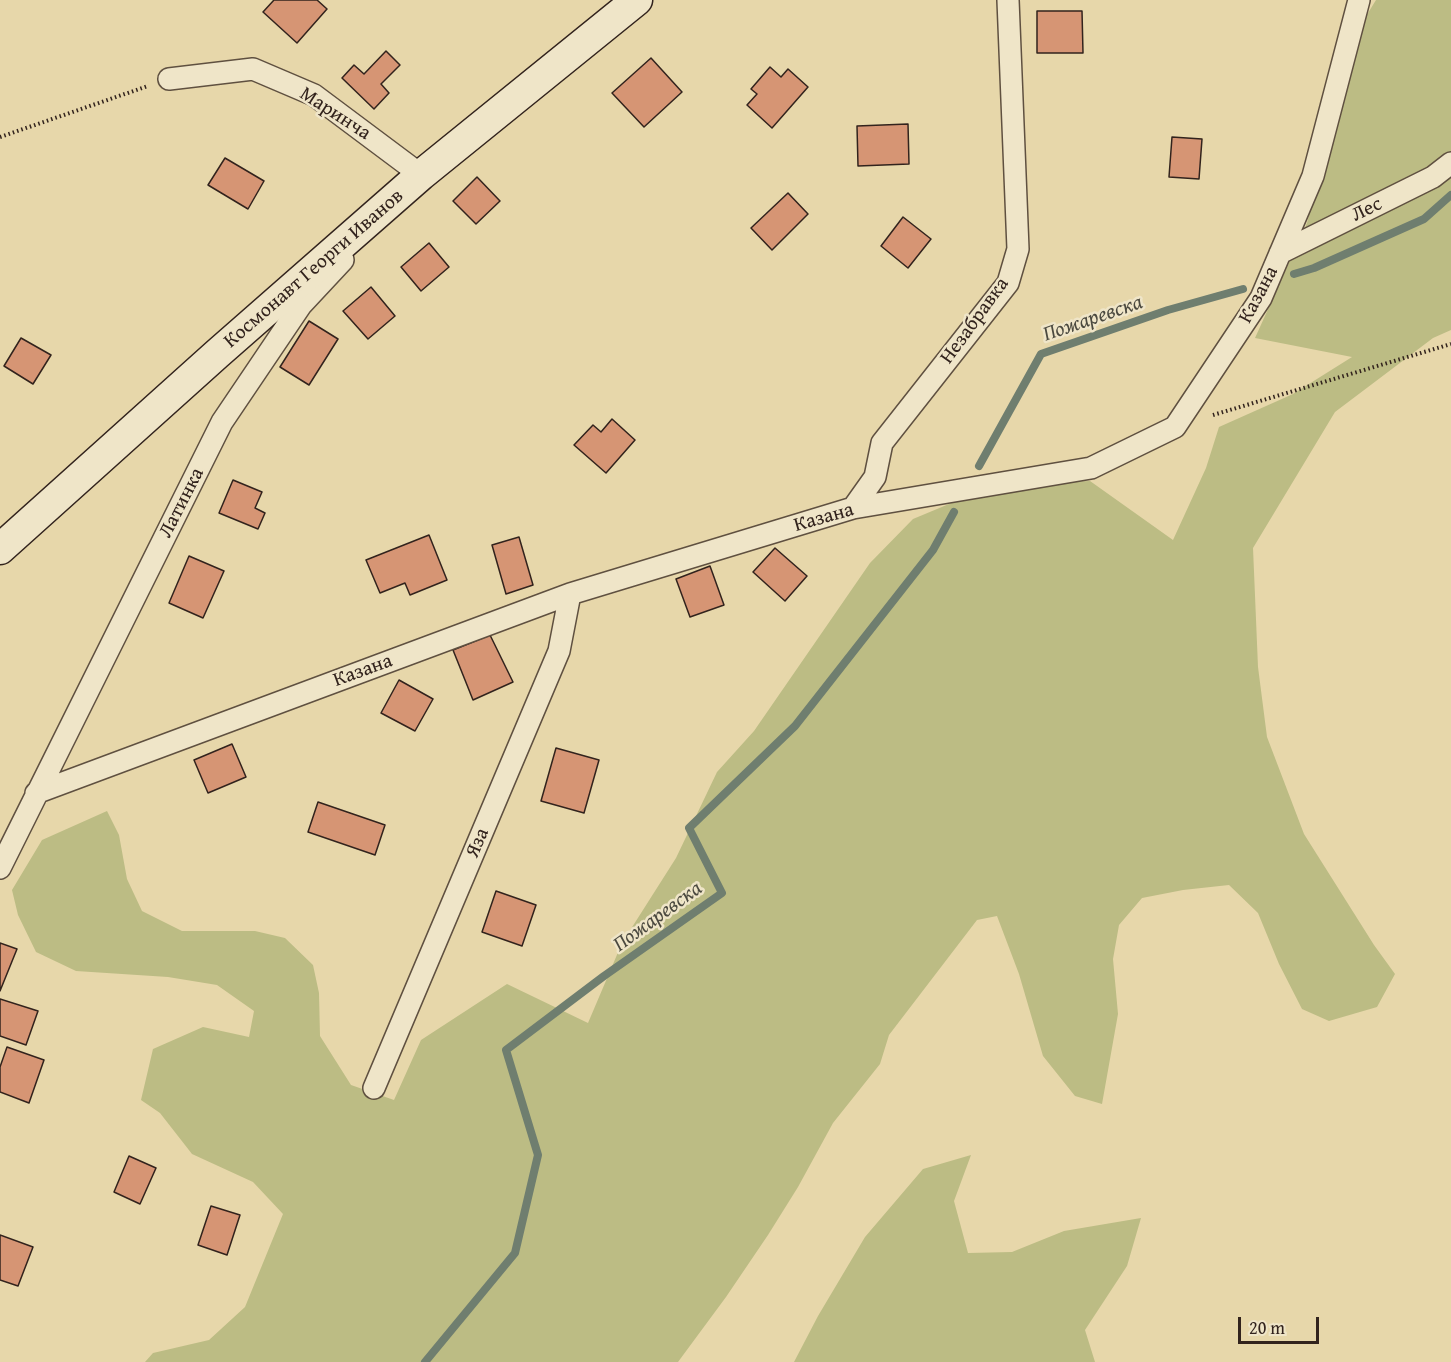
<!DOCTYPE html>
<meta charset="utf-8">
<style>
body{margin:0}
#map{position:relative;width:1451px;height:1362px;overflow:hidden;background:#e7d7aa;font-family:"Gentium Book Plus",serif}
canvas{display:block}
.scale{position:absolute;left:1238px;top:1317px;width:81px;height:27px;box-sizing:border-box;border:3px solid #32231d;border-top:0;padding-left:8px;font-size:18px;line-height:21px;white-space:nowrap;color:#32231d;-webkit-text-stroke:4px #efe5c8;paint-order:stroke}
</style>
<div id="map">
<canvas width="1451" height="1362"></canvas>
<div class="scale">20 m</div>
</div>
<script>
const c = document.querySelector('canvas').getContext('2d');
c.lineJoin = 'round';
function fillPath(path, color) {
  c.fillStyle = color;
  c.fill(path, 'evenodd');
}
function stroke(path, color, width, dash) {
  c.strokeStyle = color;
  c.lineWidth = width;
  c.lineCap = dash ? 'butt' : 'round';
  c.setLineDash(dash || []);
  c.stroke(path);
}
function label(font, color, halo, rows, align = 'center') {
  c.font = font + ' "Gentium Book Plus",serif';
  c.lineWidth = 5;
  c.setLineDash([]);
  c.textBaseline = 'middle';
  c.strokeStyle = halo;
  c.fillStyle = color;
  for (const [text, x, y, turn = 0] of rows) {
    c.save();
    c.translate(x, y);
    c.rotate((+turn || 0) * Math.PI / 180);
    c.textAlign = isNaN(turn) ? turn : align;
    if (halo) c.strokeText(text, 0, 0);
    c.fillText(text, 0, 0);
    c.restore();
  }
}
fillPath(new Path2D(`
 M1376,0H1451V330L1433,338L1335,412L1253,548L1258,667L1267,737L1304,834L1374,945L1395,974L1377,1007L1329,1021L1302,1009L1279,964L1258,913L1229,885L1183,890L1142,898L1119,925L1113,959L1118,1014L1102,1104L1075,1096L1043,1056L1019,974L997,916L977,920L889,1035L880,1064L833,1123L798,1187L768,1235L726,1297L678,1362H145L153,1353L209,1340L245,1307L283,1214L253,1182L192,1154L160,1113L141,1100L153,1049L203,1027L249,1037L254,1011L217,985L168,977L76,971L36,952L18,915L12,890L42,840L107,811L119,835L127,879L142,911L182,931H255L285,938L313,965L319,993L320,1036L351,1085L394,1100L421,1040L507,984L588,1023L622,943L676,858L717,772L754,731L870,563L913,519L997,484L1090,481L1173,540L1206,468L1219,427L1293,394L1352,357L1255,338L1307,223L1352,39Z
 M971,1155L954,1201L968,1253L1012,1252L1064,1231L1141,1218L1127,1266L1085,1330L1095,1362H794L818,1316L865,1237L923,1169Z`), '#bcbc84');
stroke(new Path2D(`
 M1294,274L1314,268L1424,219L1451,195
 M979,466L1041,354L1168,310L1243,289
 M425,1362L515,1253L538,1155L506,1050L604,976L722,893L689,828L795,726L933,550L954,512`), '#6f7e6f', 8);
const building = new Path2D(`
 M274,0H317L327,9L297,43L263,12Z
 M1037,11H1082L1083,53H1037Z
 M386,51L400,65L381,84L389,93L374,109L342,78L354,65L364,74Z
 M651,58L682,92L644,127L612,93Z
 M770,67L781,77L788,69L808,87L772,128L747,105L757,94L751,89Z
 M908,124L909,164L858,166L857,126Z
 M1172,137L1202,139L1199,179L1169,177Z
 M225,158L264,181L248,209L208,185Z
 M477,177L500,201L476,224L453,201Z
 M788,193L808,214L772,250L751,228Z
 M903,217L931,239L908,268L881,246Z
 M429,243L449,267L421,291L401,267Z
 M371,287L395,316L368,339L343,311Z
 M309,321L338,339L309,385L280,367Z
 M21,338L51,355L33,384L4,366Z
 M612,419L635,440L606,473L574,445L593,425L601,432Z
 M233,480L262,492L255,508L265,513L258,529L219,513Z
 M429,535L447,580L410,595L405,583L380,593L366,560Z
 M519,537L533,585L506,594L492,545Z
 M775,548L807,576L785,601L753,572Z
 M189,556L224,571L203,618L169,603Z
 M710,566L724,605L690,617L676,579Z
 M490,635L513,682L473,700L453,650Z
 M399,680L433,699L415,731L381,713Z
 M232,744L246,777L208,793L194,760Z
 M556,748L599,760L584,813L541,801Z
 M318,802L385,825L375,855L308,832Z
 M496,891L536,905L522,946L482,932Z
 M0,943L17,949L0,991Z
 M0,999L38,1011L26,1045L0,1036Z
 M7,1047L44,1060L29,1103L0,1092V1067Z
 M129,1156L156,1168L140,1204L114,1192Z
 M211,1206L240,1215L227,1255L198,1245Z
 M0,1235L33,1247L18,1286L0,1280Z`);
fillPath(building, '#d69574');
stroke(building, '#32231d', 1.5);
const street = new Path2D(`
 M169,79L253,69L314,95L421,175L413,184
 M1280,253L1433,177L1451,163
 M853,508L875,477L882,443L1008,283L1018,249L1008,0
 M36,793L570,594L853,508L1091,468L1175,427L1261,298L1313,176L1359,0
 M0,868L222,422L301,305L343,260
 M374,1088L559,651L570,594`);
const secondary = new Path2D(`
 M0,549L217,354L421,175L637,0`);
stroke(street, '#5f5040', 24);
stroke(secondary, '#32231d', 33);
stroke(new Path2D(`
 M0,137L148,86
 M1213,415L1451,344`), '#32231d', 4, [1.5, 3]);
stroke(street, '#efe5c8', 21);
stroke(secondary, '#efe5c8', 30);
label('20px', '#32231d', '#efe5c8', [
 ["Маринча",335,114,33],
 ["Лес",1367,210,-26],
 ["Космонавт Георги Иванов",314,269,-41],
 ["Казана",1259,295,-62],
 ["Незабравка",975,321,-54],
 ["Латинка",182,503,-63],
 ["Казана",824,518,-16],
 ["Казана",363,671,-20],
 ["Яза",478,843,-67]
]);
label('italic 21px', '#4b493f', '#efe5c8', [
 ["Пожаревска",1093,319,-19],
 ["Пожаревска",658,917,-36]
]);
</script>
